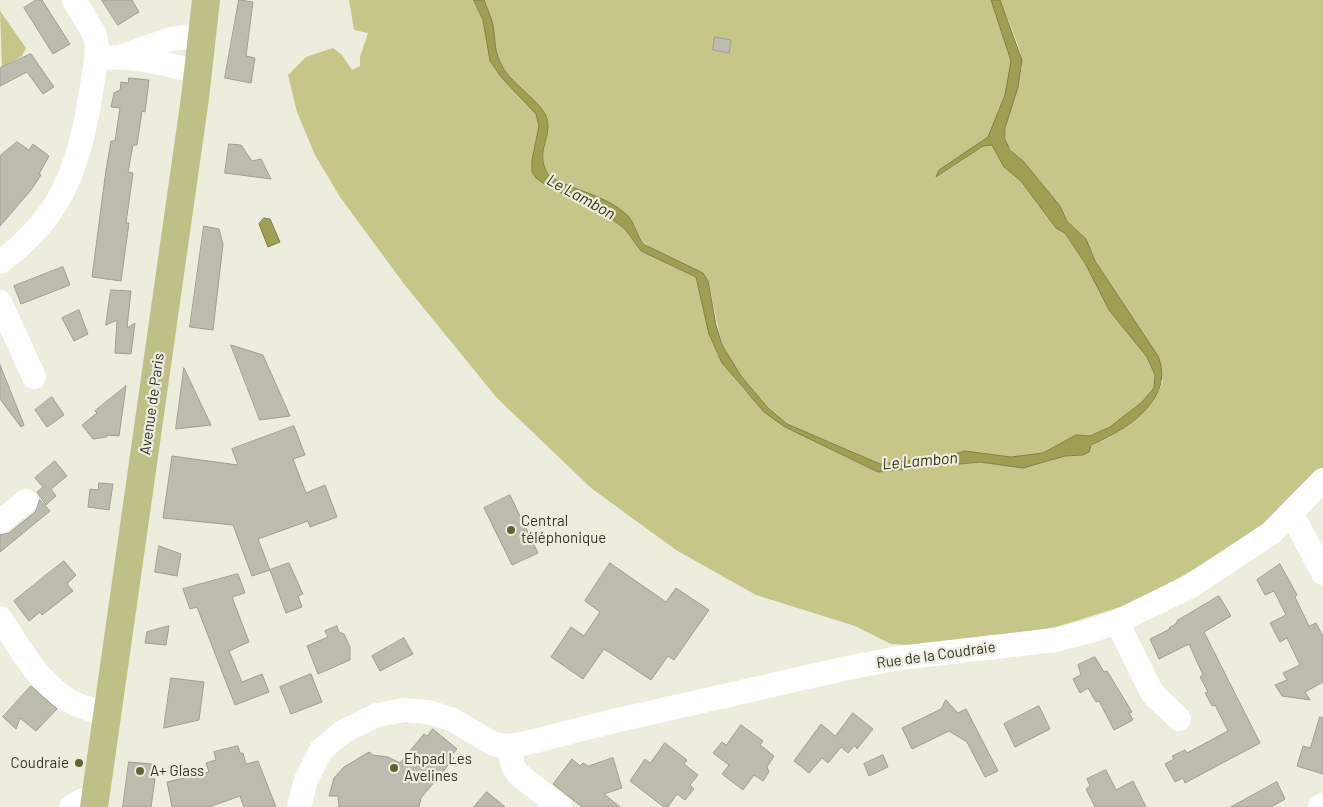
<!DOCTYPE html>
<meta charset="utf-8">
<style>
body{margin:0}
canvas{display:block;background:#eceddd}
</style>
<canvas width="1323" height="807"></canvas>
<script>
const c = document.querySelector('canvas').getContext('2d');
c.lineJoin = 'round';
function fillPath(path, color) {
  c.fillStyle = color;
  c.fill(path, 'evenodd');
}
function stroke(path, color, width, dash) {
  c.strokeStyle = color;
  c.lineWidth = width;
  c.lineCap = dash ? 'butt' : 'round';
  c.setLineDash(dash || []);
  c.stroke(path);
}
function label(font, color, halo, rows, align = 'center') {
  c.font = font + ' Barlow,sans-serif';
  c.lineWidth = 4.5;
  c.setLineDash([]);
  c.textBaseline = 'middle';
  c.strokeStyle = halo;
  c.fillStyle = color;
  for (const [text, x, y, turn = 0] of rows) {
    c.save();
    c.translate(x, y);
    c.rotate((+turn || 0) * Math.PI / 180);
    c.textAlign = isNaN(turn) ? turn : align;
    if (halo) c.strokeText(text, 0, 0);
    c.fillText(text, 0, 0);
    c.restore();
  }
}
fillPath(new Path2D(`
 M349,0H474L483,20L490,61L536,114L539,126L532,160L547,186L604,213L625,229L641,251L696,277L709,334L722,363L744,390L785,427L878,472L980,462L1023,468L1065,456L1083,455C1093,441 1099,444 1112,436C1134,422 1154,405 1163,381L1095,261L1086,239L1067,220L1060,206L1017,155C989,136 1022,90 1022,62C1022,49 1005,14 1000,0H1323V470L1286,507L1233,547L1177,579L1123,606L1056,627L1027,632L911,645L891,644L855,626L756,595L676,550L591,488L497,398L404,284L340,197L315,155L297,112L288,75L306,57L333,48L342,55L352,70L360,66V57L368,33L354,30Z
 M484,0H991L1011,61L1005,95L988,137L939,170L937,177L983,146L992,144L1004,167L1021,181L1056,228L1065,233L1147,357L1155,375L1154,388L1142,402L1110,427L1090,436L1076,435L1043,453L1011,457L965,451L941,457L880,464L787,424L768,408L741,376L722,345L708,281C702,277 696,271 690,267C668,254 643,253 635,226L549,176C532,151 556,135 545,115C534,95 509,83 500,62C494,49 494,35 492,21C491,14 486,7 484,0Z
 M0,11L26,48L22,56L2,67Z`), '#c5c688');
const water = new Path2D(`
 M474,0H484C486,6 489,12 491,18C496,32 493,48 500,62C509,83 534,95 545,114C556,135 532,151 549,176C574,191 606,195 627,215C636,224 636,236 645,245L703,273L708,281L716,325L722,345L741,376L768,408L787,424L880,464L941,457L965,451L1011,457L1043,453L1076,435L1090,436L1110,427L1142,402L1154,388L1155,375L1147,357L1109,310L1085,263L1065,233L1056,228L1021,181L1004,167L992,145L983,146L936,177L939,170L988,137L1005,95L1011,61L991,0H1000L1022,60L1018,87L1005,128V139L1010,150L1023,161L1060,206L1067,221L1086,239L1095,261L1158,356C1176,399 1125,431 1091,445L1089,452L1083,455L1065,456L1023,468L980,462L878,472L785,427L764,412L722,363L709,334L696,277L641,251L625,229L604,213L547,186L536,178L532,172V160L539,126L536,114L502,78L490,61L483,20Z
 M264,218L270,219L280,242L268,247L259,224Z`);
fillPath(water, '#9f9f54');
stroke(water, '#808049', 1);
const building = new Path2D(`
 M36,0H42L70,44L53,54L24,8Z
 M102,0H132L139,12L118,25Z
 M239,0L253,2L246,56L255,58L251,83L225,78Z
 M715,37L731,40L729,53L713,50Z
 M31,54L54,87L43,94L27,72L0,86V68Z
 M129,78L149,80L145,112L142,111L137,145H133L128,172L133,173L126,223H129L121,281L92,277L106,170L111,141H115L120,108L111,107L114,93L120,90L121,82L128,83Z
 M17,142L29,150L33,144L49,156L39,174L41,175L31,190L0,226V156Z
 M229,144L241,145L252,161L261,159L271,179L225,173Z
 M204,226L219,229L223,244L213,330L190,327Z
 M63,267L70,285L21,304L14,286Z
 M111,290L131,291L127,328L135,323L131,354L115,353L117,320L106,325Z
 M79,310L88,334L74,341L62,318Z
 M231,345L263,355L290,416L260,420Z
 M0,365L24,425L21,427L0,399Z
 M184,368L200,402L211,425L176,429Z
 M126,386L119,436L107,435V437L93,439L82,425L97,413L95,411Z
 M52,397L64,415L47,427L35,410Z
 M294,426L305,455L293,459L306,493L325,485L337,517L310,527L308,521L258,539L270,570L252,576L233,525L163,518L172,456L238,465L232,449Z
 M55,461L67,476L51,489L56,496L46,505L37,492L43,487L35,478Z
 M99,483L113,484L109,510L88,507L90,489L98,490Z
 M510,495L538,553L512,565L484,508Z
 M40,500L50,511L0,552V535L9,533L35,512Z
 M159,546L181,554L177,576L155,572Z
 M64,561L76,575L67,584L73,591L42,615L40,612L29,621L14,601Z
 M289,563L303,594L298,596L302,607L286,613L270,570Z
 M610,563L666,602L676,588L709,610L674,660L668,656L651,680L604,649L583,679L551,657L571,627L584,636L600,612L585,601Z
 M1280,564L1297,595L1295,597L1309,626L1316,623L1323,636V682L1305,692L1310,700L1282,696L1275,685L1287,680L1283,673L1300,665L1287,638L1280,642L1270,623L1286,615L1274,591L1265,595L1257,580Z
 M238,574L245,593L232,597L249,642L229,651L242,682L262,674L269,692L235,705L197,607L190,609L183,589Z
 M1219,596L1231,616L1204,632L1260,743L1185,783L1183,778L1175,782L1165,764L1174,759L1172,756L1185,750L1187,753L1228,731L1215,705L1212,706L1205,693L1208,692L1200,677L1203,675L1189,644L1159,659L1150,639L1170,629L1169,628L1177,623V621Z
 M169,626L166,645L145,643L147,632Z
 M337,626L339,632L344,634L350,647V660L318,674L307,646L328,637L325,631Z
 M404,638L413,654L380,671L372,656Z
 M1095,657L1104,672L1107,671L1132,712L1129,713L1133,720L1114,730L1099,701L1096,702L1088,688L1080,693L1073,679L1081,675L1078,665Z
 M311,674L322,702L291,714L280,687Z
 M171,678L204,682L199,720L164,728Z
 M31,686L57,709L36,731L20,718L16,729L3,717Z
 M946,700L958,713L966,709L998,771L985,777L967,742L949,731L912,749L902,728L941,709Z
 M1039,706L1050,729L1015,747L1004,724Z
 M853,713L873,729L857,749L855,745L848,753L841,747L828,763L822,758L809,773L794,761L821,724L835,736Z
 M1320,717L1323,718V774L1297,766L1303,746L1310,748Z
 M741,725L763,741L760,745L774,756L767,767L769,772L763,781L754,775L743,790L722,774L729,765L713,753L722,742L726,745Z
 M433,729L457,749L451,756L454,758L421,798L419,807H339L338,796H329L334,778L344,767L369,752L373,755L388,757L400,763L424,734L427,736Z
 M665,743L687,760L684,764L698,775L690,785L694,789L685,800L677,794L668,807H664L630,781L645,759L650,763Z
 M238,746L240,753H243L246,764L258,761L276,807H244L240,796L209,807H172L167,782L209,772L206,763L216,760L214,752Z
 M883,755L888,767L869,776L864,764Z
 M613,758L622,788L604,794L620,807H582L553,784L572,759L580,766L583,763L588,766Z
 M129,762L152,764L150,778L155,779L151,807H123Z
 M1106,770L1116,790L1133,781L1146,807H1095L1086,789L1090,786L1087,779Z
 M1277,782L1285,799L1271,807H1231Z
 M487,792L505,807H474Z`);
fillPath(building, '#bcbcae');
stroke(building, '#9e9f90', 1);
stroke(new Path2D(`
 M125,55L171,39L202,35
 M97,58C133,55 163,63 198,72
 M0,262C59,219 77,173 89,104C92,85 96,66 97,47L95,35L74,0
 M0,302L34,377
 M1289,515L1296,522L1323,573
 M0,522L26,501
 M0,618C21,649 41,689 78,705C87,709 98,711 108,714
 M1117,622L1152,693L1179,719
 M509,746L513,766L518,774L560,807
 M71,807L81,801L95,799
 M299,807L306,780L321,750L344,731L377,715L405,710L428,712L451,719L492,743L500,746L519,745L614,721L843,669L899,658L1055,640L1090,631L1117,622L1189,587L1271,533L1323,480
 M1320,807L1323,805`), '#fff', 24);
stroke(new Path2D(`
 M94,807L195,98L206,0`), '#bfbf88', 28);
for (const [x, y, r, color] of [
 [511,530,5,"#646431"],
 [79,763,5,"#646431"],
 [394,768,5,"#646431"],
 [140,771,5,"#646431"]
]) {
  const dot = new Path2D();
  dot.arc(x, y, r, 0, 2 * Math.PI);
  c.fillStyle = color;
  c.fill(dot);
  stroke(dot, '#eceddd', 2);
}
label('15px', '#363630', '#eceddd', [
 ["Avenue de Paris",152,404,-82],
 ["Rue de la Coudraie",936,655,-8]
]);
label('15px', '#363630', '#eceddd', [
 ["Central",521,521],
 ["téléphonique",521,538],
 ["Ehpad Les",404,759],
 ["Avelines",404,776],
 ["Coudraie",69,763,"right"],
 ["A+ Glass",150,771]
], 'left');
label('italic 16px', '#363514', '#eceddd', [
 ["Le Lambon",581,197,29],
 ["Le Lambon",920,461,-5]
]);
</script>
